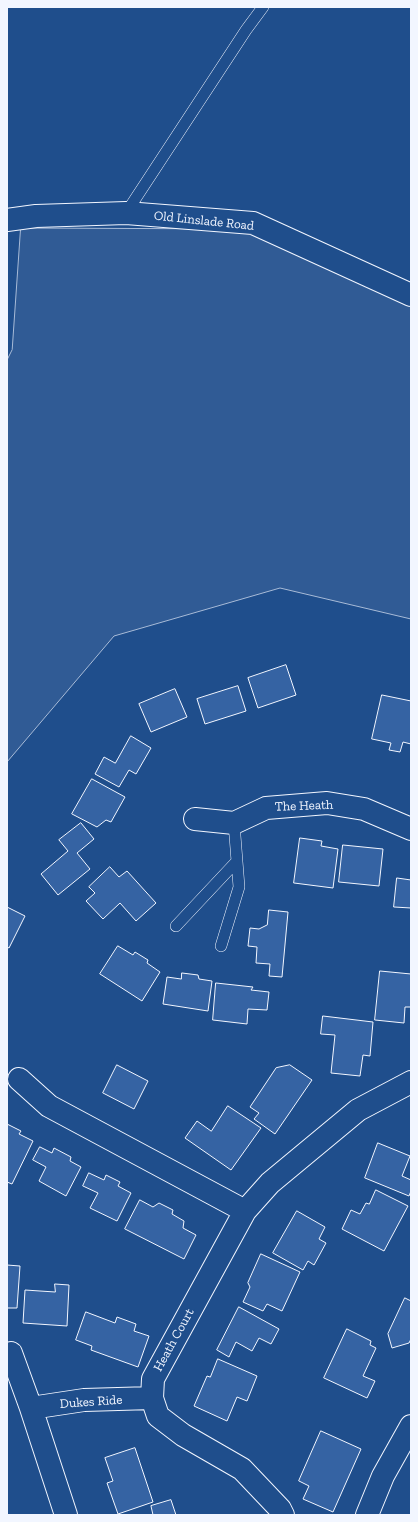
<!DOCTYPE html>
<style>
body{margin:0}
#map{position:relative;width:418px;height:1522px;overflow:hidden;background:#1f4e8c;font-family:"Zilla Slab",serif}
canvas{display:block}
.frame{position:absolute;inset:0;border:8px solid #f2f6ff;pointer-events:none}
</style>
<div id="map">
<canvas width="418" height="1522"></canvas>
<div class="frame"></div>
</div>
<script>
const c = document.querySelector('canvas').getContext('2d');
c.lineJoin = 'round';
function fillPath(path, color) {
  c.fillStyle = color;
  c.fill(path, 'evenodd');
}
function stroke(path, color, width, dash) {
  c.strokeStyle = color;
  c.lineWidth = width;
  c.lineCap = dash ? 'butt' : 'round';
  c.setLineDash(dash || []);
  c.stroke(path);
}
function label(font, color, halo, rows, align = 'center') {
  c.font = font + ' "Zilla Slab",serif';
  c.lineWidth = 3;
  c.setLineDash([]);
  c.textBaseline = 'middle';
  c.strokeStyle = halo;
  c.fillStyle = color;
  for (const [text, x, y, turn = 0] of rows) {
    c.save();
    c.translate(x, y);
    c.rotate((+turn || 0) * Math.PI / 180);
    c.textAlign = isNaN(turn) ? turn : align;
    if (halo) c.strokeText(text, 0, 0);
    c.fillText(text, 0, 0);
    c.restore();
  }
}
const built = new Path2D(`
 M21,228L252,229L411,301V619L280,588L114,636L7,762V360L12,350Z`);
fillPath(built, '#305b95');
stroke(built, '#a8bbd7', 1);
const building = new Path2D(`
 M286,665L296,695L258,708L248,678Z
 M238,686L246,711L205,724L197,699Z
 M175,689L187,717L151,732L139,704Z
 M382,695L411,701V744L403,742L400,752L389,750L391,743L372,739Z
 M131,736L151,748L136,774L129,770L119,787L95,774L104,757L115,763Z
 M92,779L125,797L111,822L106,820L97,827L72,814Z
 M81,823L94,839L77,853L90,869L58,895L41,874L68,851L59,840Z
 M300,838L322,841L321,846L338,849L333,888L294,883Z
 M343,845L383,849L379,886L339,882Z
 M110,867L119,877L127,871L156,903L136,921L120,903L103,919L86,901L95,893L89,887Z
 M397,878L411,880V908L394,907Z
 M7,907L25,916L9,948L7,947Z
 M269,910L288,912L282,977L269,976L270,964L256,963L257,947L248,946L250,928L259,929L267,925Z
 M118,946L133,955L135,952L148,960L147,963L160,972L142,1001L100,974Z
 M380,971L411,974V1007H405L404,1023L375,1020Z
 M182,973L198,975L199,979L212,981L208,1011L163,1004L167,977L181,979Z
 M216,983L253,987L251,990L269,992L267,1010L248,1009L247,1024L213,1020Z
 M323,1016L373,1022L370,1056L363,1055L360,1076L331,1073L335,1035L321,1034Z
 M117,1065L148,1081L134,1109L103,1093Z
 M290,1065L312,1080L275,1134L254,1119L259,1113L250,1107L276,1068Z
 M228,1106L261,1128L231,1170L185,1138L197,1121L211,1131Z
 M7,1124L21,1131L19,1134L33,1141L12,1184L7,1182Z
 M378,1143L410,1156L402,1176L411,1180V1191L409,1196L365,1178Z
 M40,1147L52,1153L54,1148L71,1157L70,1161L81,1167L66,1196L39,1181L46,1167L33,1160Z
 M89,1173L104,1180L106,1175L120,1182L118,1186L131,1193L117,1221L90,1208L98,1193L83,1186Z
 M376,1190L408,1206L384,1251L342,1229L351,1210L360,1214L366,1203L369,1204Z
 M140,1200L153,1207L159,1203L173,1210L172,1214L184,1221L183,1228L196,1235L184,1259L125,1229Z
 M297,1211L325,1227L319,1239L326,1243L314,1265L308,1261L303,1270L273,1253Z
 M261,1254L300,1272L282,1311L267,1304L263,1311L243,1302L250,1287L248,1283Z
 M7,1265L20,1266L17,1308H7Z
 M55,1284L69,1285L67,1326L23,1323L25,1290L55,1292Z
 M405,1298L411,1301V1339L409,1343L392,1348L388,1334Z
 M239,1307L279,1329L271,1344L259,1338L252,1351L236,1342L229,1357L217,1350Z
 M86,1312L115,1323L117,1317L136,1324L134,1331L149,1336L138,1367L91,1350L92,1346L76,1340Z
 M347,1329L371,1341L370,1345L376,1348L363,1376L375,1381L367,1398L324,1378Z
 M218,1359L257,1376L247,1401L237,1397L227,1421L194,1406L207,1376L210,1377Z
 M321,1431L361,1449L333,1512L303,1499L309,1486L299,1481Z
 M135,1448L153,1502L118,1514L107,1483L113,1481L105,1458Z
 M171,1500L176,1515H153L151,1506Z`);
fillPath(building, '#3563a3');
stroke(building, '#f2f6ff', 1);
const service = new Path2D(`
 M126,213L246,30L263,7
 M176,926L237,861
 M221,946L239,887L234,823`);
const minor = new Path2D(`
 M195,819L234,823L266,808L327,803L364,809L411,829
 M19,1079L49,1106L245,1211
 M11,1353L31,1408
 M66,1515L31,1408L84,1400L152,1398
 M283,1515L280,1509L242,1469L183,1435L158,1416L152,1398L153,1379L245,1211L270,1183L358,1110L411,1082
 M367,1515L383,1476L411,1426`);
const tertiary = new Path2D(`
 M7,220L36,216L126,213L253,223L411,295`);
stroke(service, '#f2f6ff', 12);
stroke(minor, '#f2f6ff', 24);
stroke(tertiary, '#f2f6ff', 24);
stroke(service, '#1f4e8c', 11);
stroke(minor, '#1f4e8c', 22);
stroke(tertiary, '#1f4e8c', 22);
label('13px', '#f2f6ff', '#1f4e8c', [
 ["Old Linslade Road",204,221,6],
 ["The Heath",304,806,-2],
 ["Heath Court",174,1340,-61],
 ["Dukes Ride",91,1402,-4]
]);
</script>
